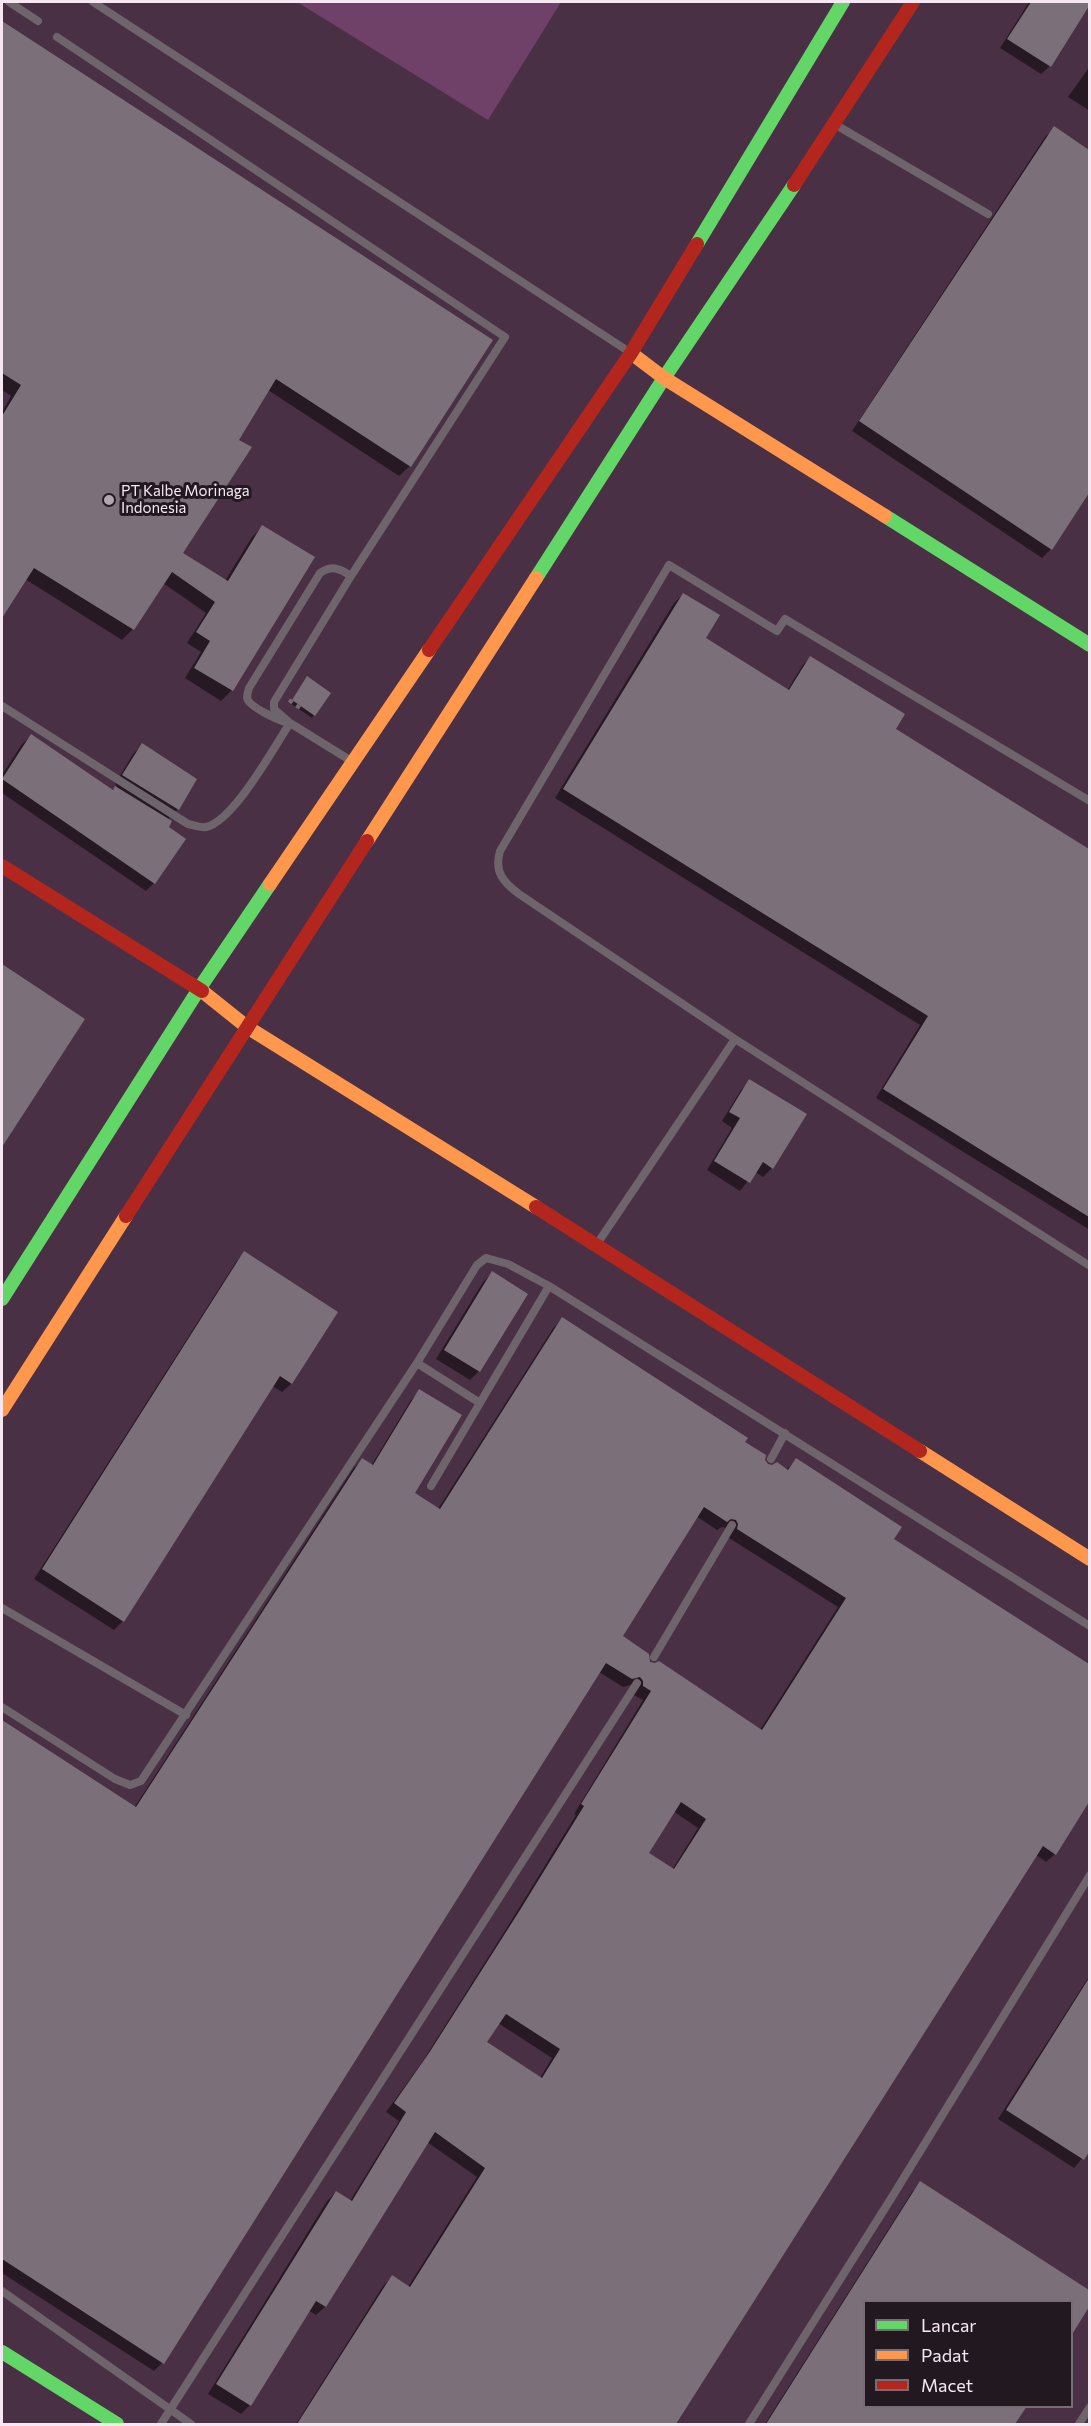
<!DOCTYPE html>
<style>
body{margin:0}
#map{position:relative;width:1091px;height:2426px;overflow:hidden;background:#3d303a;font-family:Commissioner,sans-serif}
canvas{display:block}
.frame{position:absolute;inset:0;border:3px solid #f6e7f3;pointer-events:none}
.legend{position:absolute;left:863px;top:2300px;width:210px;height:108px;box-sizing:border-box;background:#221820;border:2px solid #776b74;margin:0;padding:8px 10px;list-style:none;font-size:18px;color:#f6e7f3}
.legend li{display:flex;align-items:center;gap:12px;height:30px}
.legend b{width:30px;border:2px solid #776b74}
</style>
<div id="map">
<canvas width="1091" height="2426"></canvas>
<div class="frame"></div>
<ul class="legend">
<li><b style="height:8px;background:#63d668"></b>Lancar</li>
<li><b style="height:8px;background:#ff974d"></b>Padat</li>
<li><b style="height:8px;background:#b3261e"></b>Macet</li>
</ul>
</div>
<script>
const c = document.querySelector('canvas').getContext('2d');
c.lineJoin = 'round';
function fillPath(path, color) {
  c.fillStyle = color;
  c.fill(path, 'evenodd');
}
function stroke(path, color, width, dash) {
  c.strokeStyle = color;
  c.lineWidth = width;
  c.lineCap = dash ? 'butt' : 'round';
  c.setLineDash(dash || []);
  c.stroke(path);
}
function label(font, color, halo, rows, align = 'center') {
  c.font = font + ' Commissioner,sans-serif';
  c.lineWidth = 6;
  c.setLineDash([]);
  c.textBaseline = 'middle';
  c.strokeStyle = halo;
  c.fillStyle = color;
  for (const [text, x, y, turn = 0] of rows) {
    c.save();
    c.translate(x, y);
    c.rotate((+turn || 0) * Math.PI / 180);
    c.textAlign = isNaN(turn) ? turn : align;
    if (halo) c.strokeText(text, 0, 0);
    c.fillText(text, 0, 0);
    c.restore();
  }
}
fillPath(new Path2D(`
 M2,2H1089V2424H2ZM864,2302H1072V2406H864Z`), '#4a3045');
fillPath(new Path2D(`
 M297,2H561L488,120Z`), '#6f4068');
fillPath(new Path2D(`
 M1029,2H1090L1050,66L1041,74L1000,48Z
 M2,23L37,47L410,466L399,476L268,390L237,440L181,554L225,581L252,537L263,526L313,557L232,690L221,701L185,678L201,652L187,643L206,613L163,583L133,629L122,640L25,579L2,616V412L11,396L2,390Z
 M1090,66V111L1068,97Z
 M1054,128L1090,151V490L1051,549L1042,558L852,431L1045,137Z
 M683,594L704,639L787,691L802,666L810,657L894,730L1090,851V1230L876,1098L920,1025L555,798L674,603Z
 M305,681L329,693L312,718L290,703Z
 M31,736L112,791L117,786L115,784L133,754L142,745L195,779L177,810L167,820L154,883L146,891L2,793V775L22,744Z
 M2,966L83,1019L2,1145Z
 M750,1081L772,1168L763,1177L755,1172L740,1191L707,1170L732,1128L722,1121L741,1090Z
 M244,1253L336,1312L291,1384L282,1392L272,1386L123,1621L114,1630L34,1579L236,1262Z
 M492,1273L526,1295L479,1371L470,1380L436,1359L483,1282Z
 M563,1319L743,1442L767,1466L786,1470L796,1460L892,1540L1090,1666V1799L1055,1854L1046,1862L1036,1855L675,2424H296L383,2286L392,2277L408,2287L477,2177L427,2142L325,2307L316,2315L308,2310L250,2405L241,2414L208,2394L327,2201L336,2192L350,2201L399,2121L386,2112L421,2064L511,1921L576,1815L574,1814L643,1700L634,1695L635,1690L631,1685L623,1687L599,1672L162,2363L154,2371L2,2273V1722L134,1808L353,1469L362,1460L371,1466L411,1400L420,1391L413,1493L438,1509L554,1327ZM696,1516L717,1530L722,1527L727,1528L729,1538L838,1607L760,1730L649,1663L621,1636ZM673,1811L698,1828L672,1870L647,1854ZM498,2023L552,2058L540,2078L485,2042Z
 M1090,1975V2149L1074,2168L998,2119Z
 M921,2183L1090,2292V2304L1072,2333V2302H864V2406H1025L1013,2424H765L912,2192Z`), '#0007');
fillPath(new Path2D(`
 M1031,2H1089V6L1051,67L1007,39Z
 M2,21L493,340L411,467L276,379L239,440L252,447L183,553L228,581L262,525L315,557L233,691L194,668L210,641L196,632L215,602L172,572L134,630L34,568L2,618V416L21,385L2,373Z
 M1054,126L1089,150V493L1052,550L859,421Z
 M683,593L720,615L706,638L789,690L810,656L905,714L896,729L1089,849V1217L883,1089L928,1016L563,789Z
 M307,676L331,693L315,716L292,700Z
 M31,734L113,790L115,786L172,821L169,827L186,839L155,884L2,779Z
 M142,743L197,779L179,810L122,775Z
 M2,964L85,1019L2,1147Z
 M749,1079L807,1114L773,1169L763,1162L750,1183L714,1161L740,1118L729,1112Z
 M244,1251L338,1312L292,1384L280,1376L124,1622L42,1569Z
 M492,1271L528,1294L480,1372L444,1350Z
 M562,1317L748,1438L745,1442L766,1455L765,1460L768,1464L772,1465L777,1462L788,1470L796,1458L902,1527L894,1539L1089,1664V1802L1056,1855L1043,1846L676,2424H297L392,2275L410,2287L485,2168L435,2132L326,2307L316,2301L251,2406L216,2384L336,2191L352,2201L406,2112L394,2103L429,2053L520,1910L584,1806L581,1804L651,1691L643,1686V1681L640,1677L632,1679L606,1663L164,2364L2,2259V1720L136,1807L362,1458L373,1465L419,1389L462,1415L415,1493L440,1509ZM704,1507L727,1522L731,1519L736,1520L738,1524L737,1529L846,1598L762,1730L659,1661L655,1663L650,1662L649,1654L623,1636ZM681,1802L706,1819L674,1869L649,1853ZM506,2014L560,2049L542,2078L487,2042Z
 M1089,1978V2152L1084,2160L1006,2110Z
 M920,2181L1089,2290V2307L1071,2336V2301H864V2406H1027L1015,2424H766Z`), '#7b7079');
stroke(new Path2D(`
 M289,700L300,708`), '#736b71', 4, [4.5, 4.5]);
stroke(new Path2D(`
 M9,2L38,21
 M93,2L631,353
 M57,37L505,337L351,576L274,702V709L290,723L353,762
 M836,125L988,214
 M2,706L188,824C193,825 201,828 206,827C234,821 274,747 290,723
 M286,722C278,720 249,707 247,698C247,695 248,691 249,688L320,573C332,565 339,568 351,576
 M1090,801L785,619L777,631L669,565L500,851C494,872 503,882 519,894L735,1039L1090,1266
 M597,1244L735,1039
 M417,1363L480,1403
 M771,1459L785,1433
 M431,1486L549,1286
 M2,1608L186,1715
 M654,1657L732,1525
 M2,1707L115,1779L130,1785L141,1781L417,1363L477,1265L486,1258L508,1264L549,1286L1090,1626
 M2,2291L191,2424
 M161,2424L637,1683
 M749,2424L892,2197L1090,1875
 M1079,2424L1090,2407`), '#6e646b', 8);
stroke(new Path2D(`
 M697,244L843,2
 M885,516L1090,645
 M536,578L664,378L794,185
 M2,1299L199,989L270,884
 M2,2352L117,2424`), '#63d668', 14);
stroke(new Path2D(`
 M631,353L664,378L885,516
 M367,841L536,578
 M270,884L429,650
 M202,991L247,1027L536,1207
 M2,1410L126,1216
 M920,1451L1090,1559`), '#ff974d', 14);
stroke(new Path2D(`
 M794,185L913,2
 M429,650L631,353L697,244
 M2,866L202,991
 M536,1207L920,1451
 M126,1216L367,841`), '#b3261e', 14);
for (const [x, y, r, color] of [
 [109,500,6,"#b5a7b2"]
]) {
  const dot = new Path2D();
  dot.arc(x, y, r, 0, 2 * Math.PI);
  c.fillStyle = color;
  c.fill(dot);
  stroke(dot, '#221820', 2);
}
label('15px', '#f6e7f3', '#221820', [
 ["PT Kalbe Morinaga",121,491],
 ["Indonesia",121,508]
], 'left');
</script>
